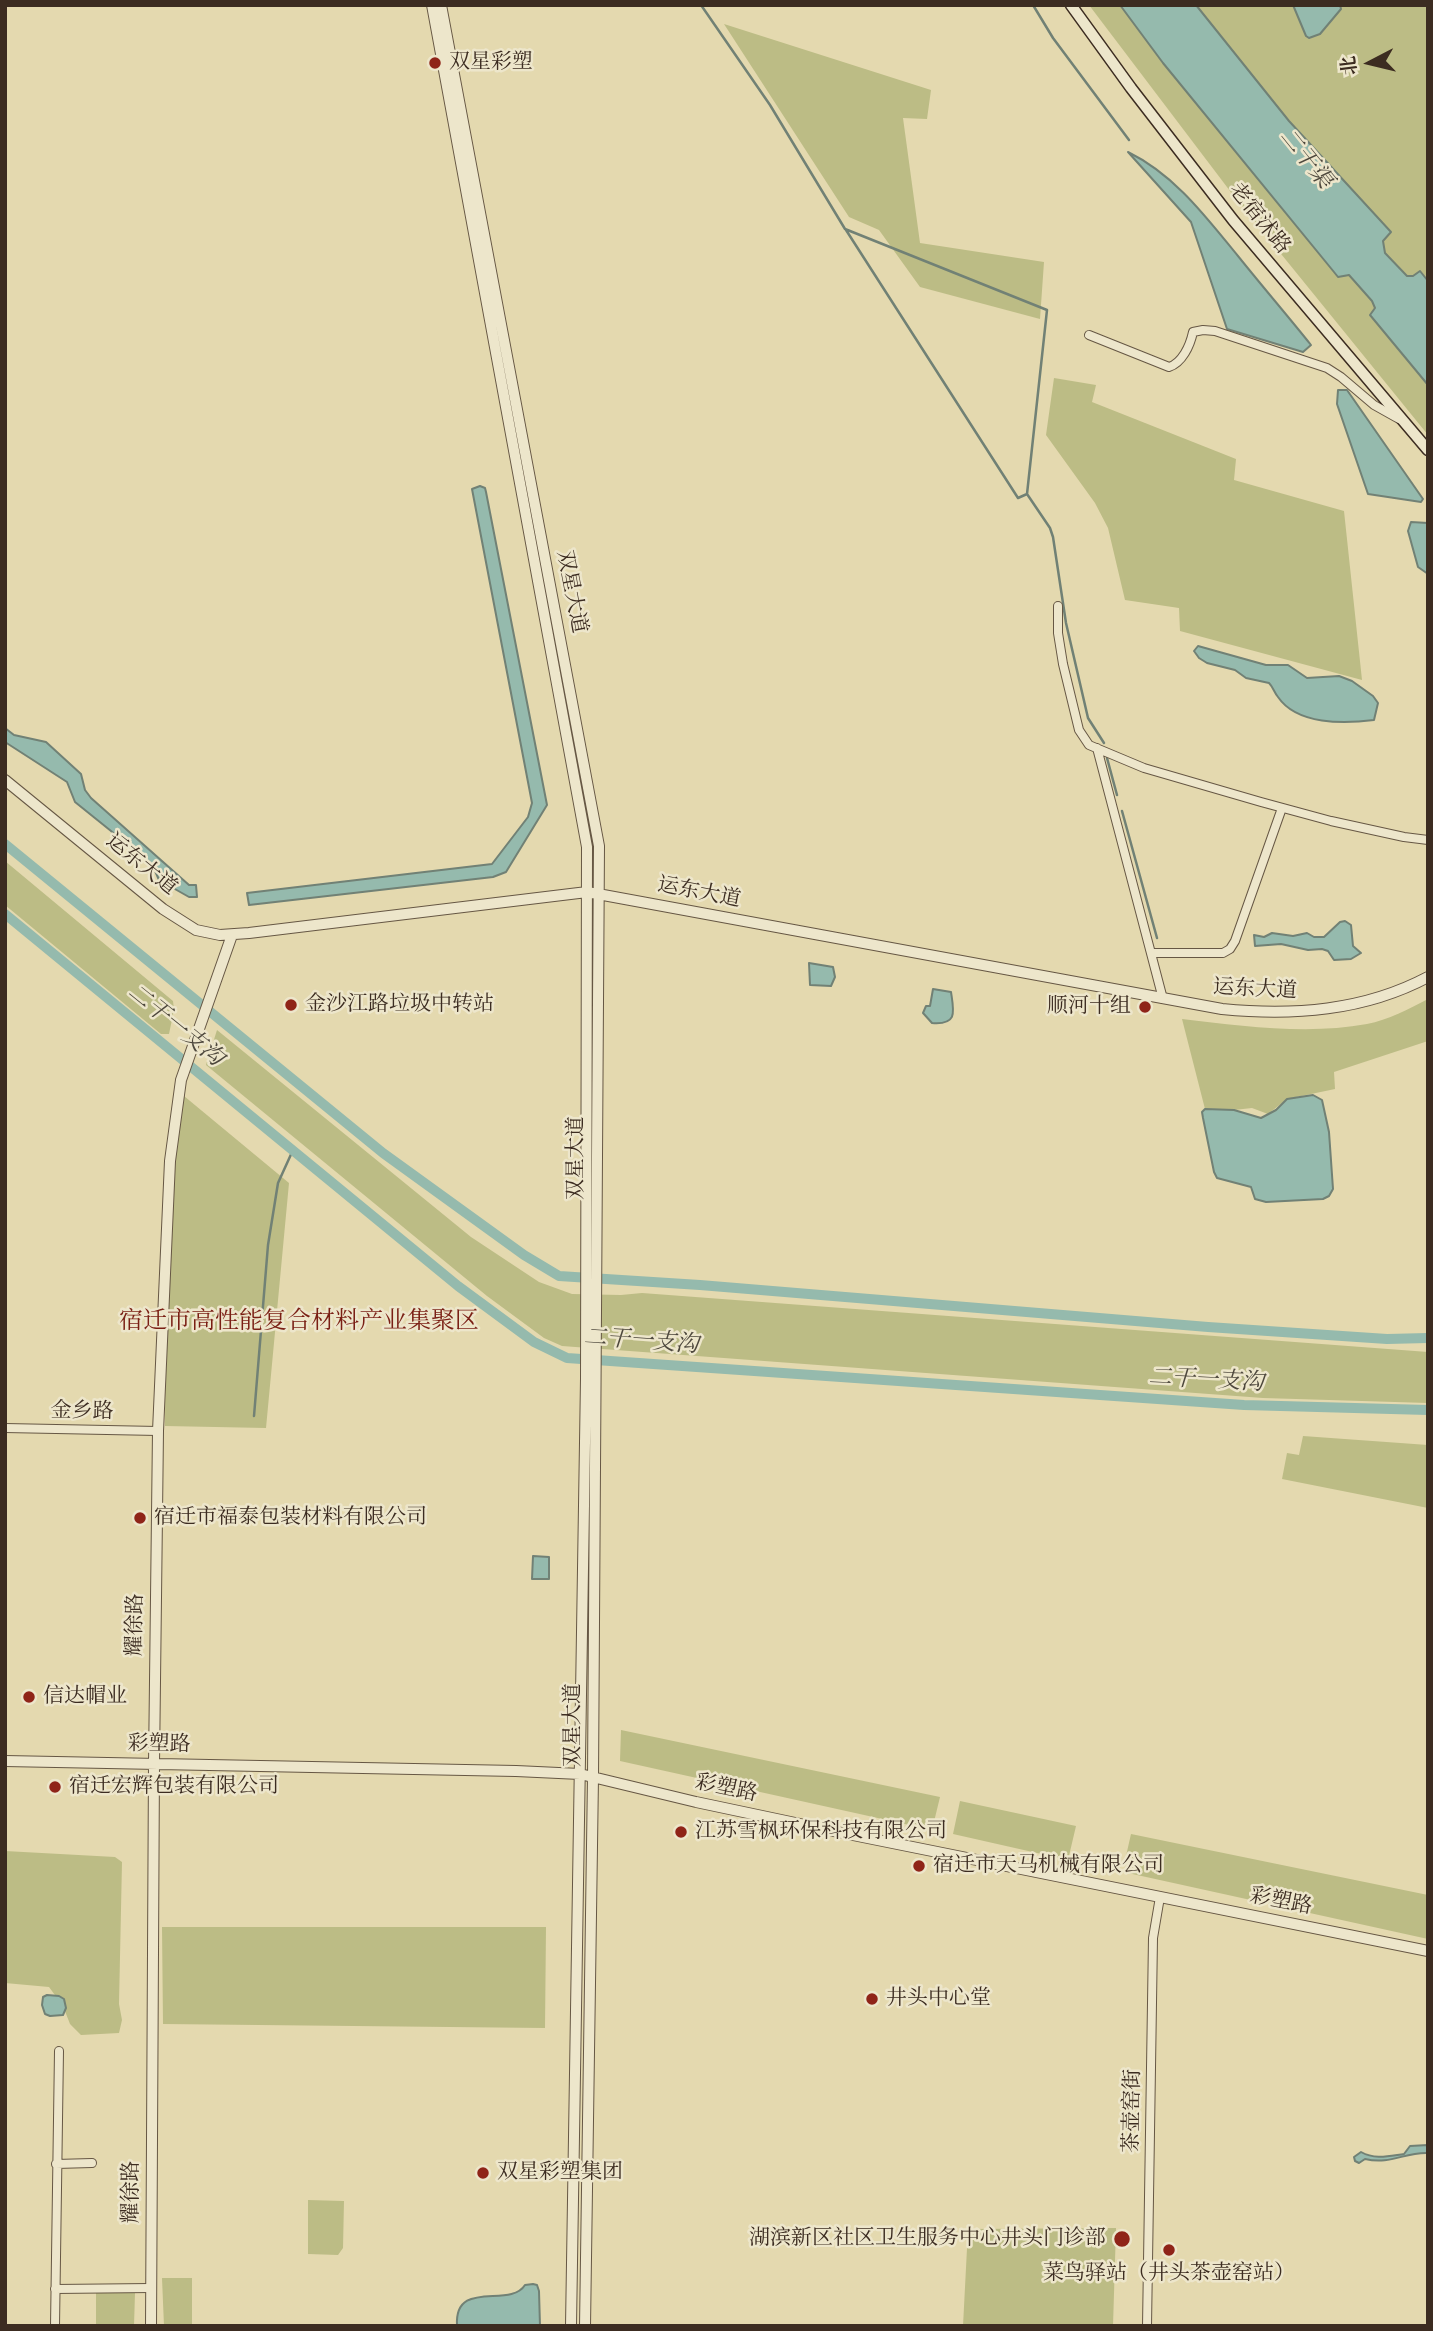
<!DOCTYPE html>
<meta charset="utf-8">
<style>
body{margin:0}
#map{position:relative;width:1433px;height:2331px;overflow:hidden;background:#e4d9af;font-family:"Libre Bodoni","Noto Serif SC",serif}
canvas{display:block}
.frame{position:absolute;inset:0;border:7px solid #3c2c21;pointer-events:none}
.north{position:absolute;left:1335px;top:28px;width:70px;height:70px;-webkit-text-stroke:5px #ede6cb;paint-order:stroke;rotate:263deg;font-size:19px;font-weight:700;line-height:28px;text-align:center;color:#3c2c21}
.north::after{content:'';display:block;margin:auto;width:24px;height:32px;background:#3c2c21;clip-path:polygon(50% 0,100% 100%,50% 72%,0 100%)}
</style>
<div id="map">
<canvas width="1433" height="2331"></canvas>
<div class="frame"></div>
<div class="north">北</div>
</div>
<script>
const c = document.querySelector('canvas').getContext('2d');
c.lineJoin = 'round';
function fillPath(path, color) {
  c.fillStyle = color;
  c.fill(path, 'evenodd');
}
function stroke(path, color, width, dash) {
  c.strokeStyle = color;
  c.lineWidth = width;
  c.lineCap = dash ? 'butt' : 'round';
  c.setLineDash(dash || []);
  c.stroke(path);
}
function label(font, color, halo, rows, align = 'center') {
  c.font = font + ' "Libre Bodoni","Noto Serif SC",serif';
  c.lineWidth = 5;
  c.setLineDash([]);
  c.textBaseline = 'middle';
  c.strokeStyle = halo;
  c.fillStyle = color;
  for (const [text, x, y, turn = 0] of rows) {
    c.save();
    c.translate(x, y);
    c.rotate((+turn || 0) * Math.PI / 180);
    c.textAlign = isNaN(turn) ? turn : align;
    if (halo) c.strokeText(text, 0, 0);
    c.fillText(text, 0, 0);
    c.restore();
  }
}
fillPath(new Path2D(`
 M1089,5H1428V435L1230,191Z
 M724,24L931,90L927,119L903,118L920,243L1044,262L1040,319L920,287L879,230L849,217Z
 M1054,378L1096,385L1092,402L1236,459L1234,480L1344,511L1362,680L1180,631L1179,608L1125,600L1108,528L1095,503L1046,435Z
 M5,861L173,1001L174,1010L169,1034H161L5,905Z
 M1428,999V1041L1334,1072L1335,1089L1287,1099L1268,1114L1252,1108L1234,1110L1205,1109L1182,1019C1240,1026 1309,1035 1367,1024C1388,1020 1409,1009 1428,999Z
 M217,1030L471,1237L539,1282L572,1294L621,1295L642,1293L1428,1352V1403L1263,1398L562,1346L544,1338L487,1296L206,1065Z
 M184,1096L289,1183L266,1428L165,1426C166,1317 166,1205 184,1096Z
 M1303,1436L1428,1445V1508L1282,1479L1287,1453L1299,1455Z
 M621,1730L940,1797L932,1830L620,1761Z
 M960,1801L1076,1826L1068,1860L953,1834Z
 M1131,1834L1428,1895V1939L1128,1873L1126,1856Z
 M5,1851L115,1857L122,1862L119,2004L122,2020L119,2033L81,2035L70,2024L63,2006L49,1987L5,1983Z
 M162,1927H546L545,2028L163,2024Z
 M308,2200L344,2201L343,2248L338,2255L308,2254Z
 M1116,2228L1113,2326H963L968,2229Z
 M162,2278H192V2326H164Z
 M96,2293H135L134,2326H96Z`), '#bcbc85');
const water = new Path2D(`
 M1120,5H1196L1289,121L1391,232L1383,241L1385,253L1407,276H1413L1420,271L1428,281V385L1370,315L1375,308L1372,301L1349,275L1338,277L1334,272L1163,63Z
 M1293,5H1340L1341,9L1320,34L1309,38L1306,36Z
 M1128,152C1175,175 1206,217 1238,256C1262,286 1287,315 1311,345L1303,352L1227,329L1191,222Z
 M1338,390H1347L1423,499L1421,502L1368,494L1337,404Z
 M480,486L485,488L486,492L547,805L506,872L493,877L249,905L247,893L492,864L528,817L532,803L472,489Z
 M1411,522L1428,523V574L1418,567L1408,531Z
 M1198,646L1266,665H1288L1307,678L1339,676L1352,681L1373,696L1378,703L1374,720C1344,724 1297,725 1278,697C1274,692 1273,687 1269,683L1246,678L1235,670L1207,663L1199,658L1194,651Z
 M5,728L14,735L46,742L81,774L85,790L91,798L189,885H196L197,897H189L159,880L152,864L75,802L67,782L5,742Z
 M1345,921L1351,925L1353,946L1361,953L1351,959L1334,960L1328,951L1322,949L1308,950L1281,944L1255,946L1254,935L1264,937L1272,933L1293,936L1307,933L1314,937H1324L1340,922Z
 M809,963L833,967L835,977L831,986L810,985Z
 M933,989L951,992C954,1012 958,1025 932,1023L923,1013L926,1006H930Z
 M1313,1095L1322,1100L1329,1132L1333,1189L1329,1196L1323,1199L1266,1202L1255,1199L1251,1187L1217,1178L1214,1172L1203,1118L1202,1112L1205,1109L1234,1110L1261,1118L1276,1110L1287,1099Z
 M533,1556L549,1557V1579H532Z
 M47,1995L59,1996L64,1999L66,2008L63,2015L50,2016L45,2014L42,2005L43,1997Z
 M1428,2145V2153C1404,2152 1391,2165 1365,2159L1359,2163L1355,2161L1354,2157L1361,2152C1375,2160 1389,2156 1404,2154L1410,2146Z
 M533,2284L537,2285L539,2291L540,2326H457C454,2278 510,2309 525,2285Z`);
fillPath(water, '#95baad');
stroke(water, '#718175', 2);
stroke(new Path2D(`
 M701,5L770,105L845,229L1047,310L1027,494L1050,528L1053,537L1066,623L1088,718L1104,743
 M1033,5L1053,38L1129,140
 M846,230L1018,498L1027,494
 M1107,758L1117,795
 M1122,811L1157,938
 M254,1416L268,1245L278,1183L293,1150`), '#718175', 2.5);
stroke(new Path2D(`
 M5,844L383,1153L524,1255L559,1276L700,1285L1208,1327L1387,1339L1428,1338
 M5,914L458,1286L534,1342L567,1358L1244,1405L1428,1410`), '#95baad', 10);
const minor = new Path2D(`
 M1089,335L1169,367C1182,363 1190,346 1193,332L1203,330L1215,331L1327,368L1341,377L1374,405L1399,419
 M1058,606V633L1063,664L1079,730L1089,745L1144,768L1261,802L1331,821L1404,837L1428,840
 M1097,748L1163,999
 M1151,953H1223L1230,949L1235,941L1282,808
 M5,1428L158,1431
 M56,2164L92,2163
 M55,2289L151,2288
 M55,2326L59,2051
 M1147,2326L1153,1938L1160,1897`);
const tertiary = new Path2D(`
 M432,5L587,847L586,1379L571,2326
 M441,5L599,846L593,1777L585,2326
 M5,780L163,909L196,930L220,935L249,933L587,892L1222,1009C1293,1016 1364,1011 1428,977
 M5,1761L516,1771L580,1774L696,1802L838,1832L1428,1951
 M151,2326L154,1764L158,1431L170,1161L181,1080L232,935`);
const secondary = new Path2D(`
 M1071,5L1131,88L1233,220L1428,450`);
stroke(minor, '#665744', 10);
stroke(tertiary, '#665744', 12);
stroke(secondary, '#3c2c21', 13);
stroke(minor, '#ede6cb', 8);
stroke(tertiary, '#ede6cb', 10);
stroke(secondary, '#ede6cb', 10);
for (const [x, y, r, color] of [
 [435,63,7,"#8f2418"],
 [291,1005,7,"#8f2418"],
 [1145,1007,7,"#8f2418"],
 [140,1518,7,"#8f2418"],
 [29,1697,7,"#8f2418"],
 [55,1787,7,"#8f2418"],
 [681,1832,7,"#8f2418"],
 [919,1866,7,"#8f2418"],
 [872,1999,7,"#8f2418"],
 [483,2173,7,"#8f2418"],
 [1122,2239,9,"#8f2418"],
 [1169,2250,7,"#8f2418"]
]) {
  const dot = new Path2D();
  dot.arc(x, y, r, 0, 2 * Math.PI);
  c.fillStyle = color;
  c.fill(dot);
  stroke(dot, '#ede6cb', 2.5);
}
label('21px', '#3c2c21', '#ede6cb', [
 ["双星彩塑",449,63],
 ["金沙江路垃圾中转站",305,1005],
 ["顺河十组",1131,1007,"right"],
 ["宿迁市福泰包装材料有限公司",154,1518],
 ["信达帽业",43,1697],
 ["宿迁宏辉包装有限公司",69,1787],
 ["江苏雪枫环保科技有限公司",695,1832],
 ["宿迁市天马机械有限公司",933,1866],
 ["井头中心堂",886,1999],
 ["双星彩塑集团",497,2173],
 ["湖滨新区社区卫生服务中心井头门诊部",1106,2239,"right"],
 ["菜鸟驿站（井头茶壶窑站）",1169,2274,"center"]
], 'left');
label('21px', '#3c2c21', '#ede6cb', [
 ["老宿沭路",1259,219,51],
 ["双星大道",571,592,79],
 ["运东大道",141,865,39],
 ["运东大道",699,893,11],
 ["运东大道",1255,990,3],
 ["双星大道",577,1158,-90],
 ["金乡路",82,1412,1],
 ["耀徐路",136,1625,-89],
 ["双星大道",574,1725,-90],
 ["彩塑路",159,1745,1],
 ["彩塑路",726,1789,12],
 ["彩塑路",1281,1902,11],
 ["茶壶窑街",1133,2111,-89],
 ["耀徐路",132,2192,-90]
]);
label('italic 23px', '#4e483d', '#ede6cb', [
 ["二干渠",1305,159,51],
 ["二干一支沟",175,1026,39],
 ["二干一支沟",641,1342,4],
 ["二干一支沟",1206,1381,3]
]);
label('24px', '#7a1f14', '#ede6cb', [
 ["宿迁市高性能复合材料产业集聚区",299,1322]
]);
</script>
